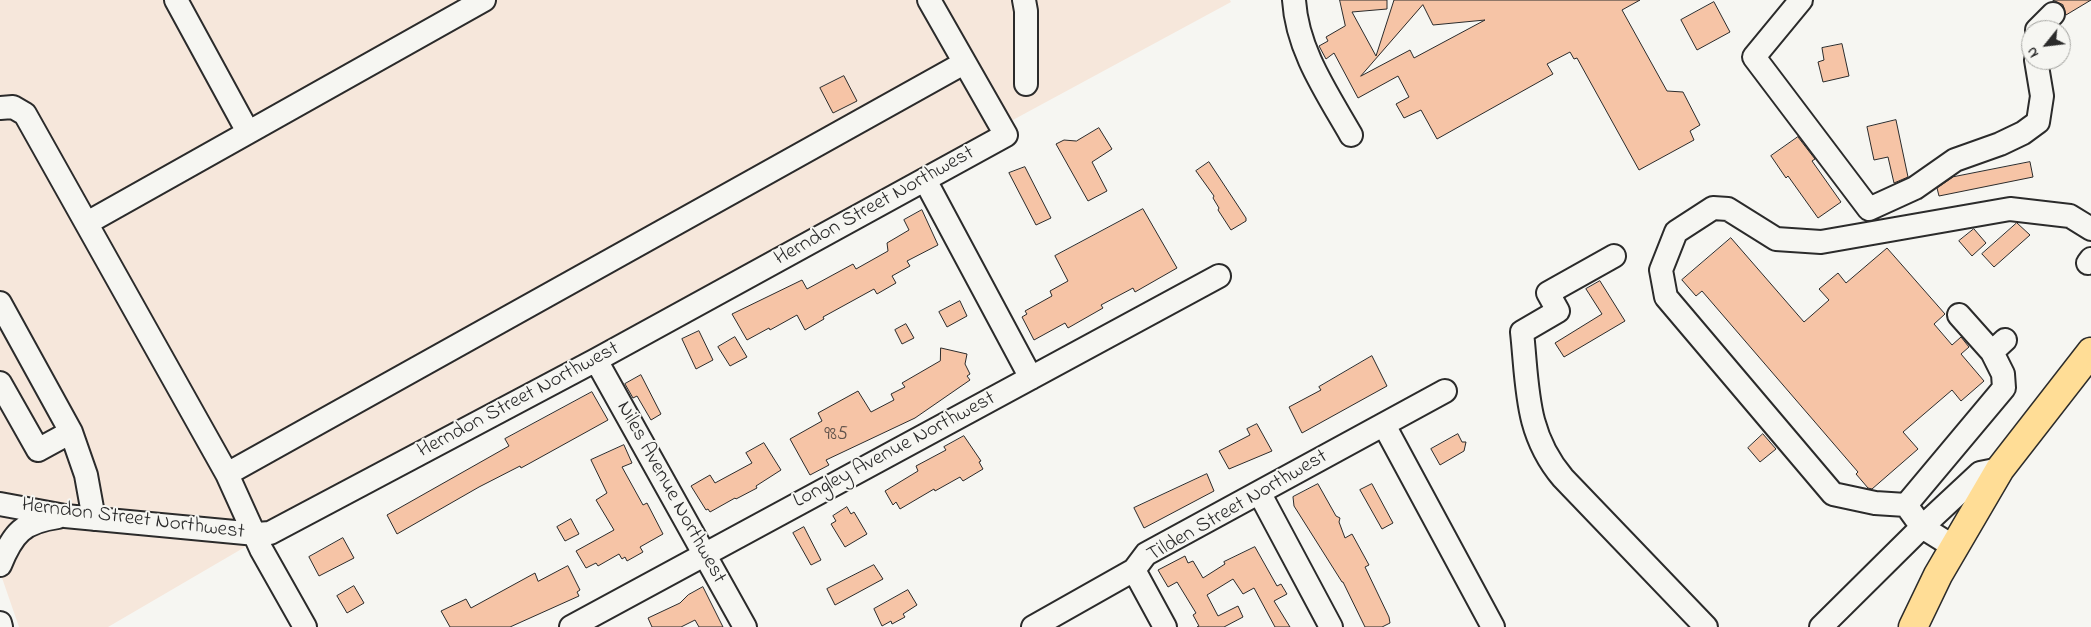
<!DOCTYPE html>
<style>
body{margin:0}
#map{position:relative;width:2091px;height:627px;overflow:hidden;background:#f6f6f2;font-family:"Indie Flower",sans-serif}
canvas{display:block}
.north{position:absolute;left:2021px;top:20px;width:50px;height:50px;box-sizing:border-box;background:#f6f6f2;border:1px solid #a5a5a2;border-radius:50%;rotate:241deg;font-size:14px;font-weight:700;line-height:20px;text-align:center;color:#2b2b2b}
.north::after{content:'';display:block;margin:auto;width:18px;height:22px;background:#2b2b2b;clip-path:polygon(50% 0,100% 100%,50% 72%,0 100%)}
</style>
<div id="map">
<canvas width="2091" height="627"></canvas>
<div class="north">N</div>
</div>
<script>
const c = document.querySelector('canvas').getContext('2d');
c.lineJoin = 'round';
function fillPath(path, color) {
  c.fillStyle = color;
  c.fill(path, 'evenodd');
}
function stroke(path, color, width, dash) {
  c.strokeStyle = color;
  c.lineWidth = width;
  c.lineCap = dash ? 'butt' : 'round';
  c.setLineDash(dash || []);
  c.stroke(path);
}
function label(font, color, halo, rows, align = 'center') {
  c.font = font + ' "Indie Flower",sans-serif';
  c.lineWidth = 4;
  c.setLineDash([]);
  c.textBaseline = 'middle';
  c.strokeStyle = halo;
  c.fillStyle = color;
  for (const [text, x, y, turn = 0] of rows) {
    c.save();
    c.translate(x, y);
    c.rotate((+turn || 0) * Math.PI / 180);
    c.textAlign = isNaN(turn) ? turn : align;
    if (halo) c.strokeText(text, 0, 0);
    c.fillText(text, 0, 0);
    c.restore();
  }
}
fillPath(new Path2D(`
 M0,0H1230L1231,2L327,491L281,526L108,627H19L0,572Z`), '#f6e7db');
const building = new Path2D(`
 M1340,0H1387V9L1352,12L1376,56L1394,0H1640L1622,10L1667,91L1683,92L1700,125L1690,131L1694,140L1639,170L1577,58L1574,59L1570,52L1547,64L1553,74L1437,139L1421,110L1404,118L1396,104L1409,97L1398,76L1358,98L1334,53L1326,59L1319,46L1328,41L1326,37L1345,26ZM1423,5L1433,25L1485,20L1414,58L1410,50L1361,76Z
 M2053,0H2091L2066,15L2063,5Z
 M1714,2L1730,32L1697,50L1681,20Z
 M1842,44L1849,76L1823,82L1818,62L1824,60L1822,48Z
 M844,76L857,101L833,113L820,88Z
 M1896,120L1908,177L1894,183L1888,157L1874,160L1867,127Z
 M1099,128L1112,149L1092,162L1107,191L1088,201L1056,144L1064,140L1076,141Z
 M1798,137L1815,159L1812,161L1841,202L1818,218L1788,176L1786,178L1771,156Z
 M1209,162L1246,218V221L1231,230L1218,210L1219,208L1213,198L1214,196L1196,171Z
 M2030,162L2033,177L1939,196L1937,188L1953,177Z
 M1025,167L1051,218L1036,225L1009,173Z
 M1143,209L1177,268L1135,292L1133,288L1101,305L1103,308L1068,328L1065,323L1034,340L1022,317L1027,314L1025,311L1052,296L1050,291L1068,281L1055,256Z
 M922,210L938,245L907,261L910,266L892,276L896,283L877,294L874,289L823,317L824,319L805,330L797,315L770,330L769,328L747,340L732,314L802,280L807,289L853,264L856,269L888,251L887,243L909,230L904,220Z
 M2017,223L2030,235L1994,267L1982,254Z
 M1974,229L1986,243L1972,256L1959,241Z
 M1731,238L1804,322L1829,300L1819,289L1838,273L1846,283L1887,248L1945,314L1934,324L1952,345L1961,337L1969,347L1961,354L1984,381L1961,401L1952,390L1903,432L1918,449L1872,489L1868,488L1856,474L1858,472L1702,291L1696,296L1682,280Z
 M1600,281L1625,321L1564,357L1555,343L1602,314L1586,289Z
 M960,301L967,316L947,327L939,312Z
 M906,324L914,338L902,344L895,330Z
 M699,331L713,360L696,369L682,339Z
 M735,337L747,357L730,366L718,347Z
 M941,348L967,354L965,364L970,374L967,376L970,380L915,418L826,460L829,465L810,475L790,439L822,421L818,413L858,391L871,412L894,400L891,394L905,387L902,383L940,361Z
 M1372,356L1387,386L1302,433L1289,407L1321,390L1319,387Z
 M641,375L661,414L651,420L637,396L633,398L625,384Z
 M592,392L608,420L532,462L521,468L520,466L479,487L397,534L387,515L509,446L505,439Z
 M1257,424L1272,451L1229,469L1219,451L1250,435L1247,429Z
 M1458,434L1462,442H1466L1464,451L1440,465L1431,449Z
 M1763,434L1776,449L1760,462L1748,448Z
 M964,436L981,461L979,462L983,469L963,481L960,477L935,491L934,489L900,509L896,502L893,505L885,491L918,471L916,466L946,450L944,447Z
 M764,443L781,470L756,486L757,488L736,499L735,498L710,512L708,509L706,510L691,486L710,475L715,483L752,463L746,453Z
 M624,445L632,463L622,467L643,505L647,503L663,534L640,547L643,552L627,561L625,557L622,559L619,554L598,566L596,563L586,568L576,551L614,530L596,500L607,493L591,460Z
 M1207,474L1214,491L1144,528L1134,508Z
 M1318,484L1336,516L1340,518L1339,522L1345,538L1352,534L1369,565L1365,567L1389,617L1390,623L1382,627H1365L1343,582H1342L1294,506L1293,497Z
 M1372,484L1393,523L1382,529L1360,490Z
 M847,507L851,514L854,512L867,534L845,547L831,524L836,521L833,516Z
 M571,519L579,534L565,541L557,527Z
 M804,527L821,560L811,565L793,533Z
 M343,538L354,558L319,576L309,557Z
 M1255,547L1277,586L1281,584L1287,594L1274,601L1290,627H1275L1254,588L1243,594L1233,579L1207,595L1218,616L1238,606L1243,617L1224,627H1197L1199,626L1193,615L1196,613L1177,582L1168,587L1158,570L1185,556L1188,563L1193,561L1203,578L1225,564L1224,562Z
 M874,565L883,579L835,605L827,589Z
 M568,566L580,590L577,592L579,596L510,627H450L441,611L466,599L471,608L535,573L538,581Z
 M354,586L364,603L347,613L337,596Z
 M703,587L723,627H699L695,620L681,627H652L648,618L680,603L688,595Z
 M908,590L917,605L903,614L905,617L892,624L891,621L882,626L874,609Z`);
fillPath(building, '#f6c4a6');
stroke(building, '#2b2b2b', 1);
const minor = new Path2D(`
 M176,0L248,132
 M1024,0L1026,11V84
 M1294,0C1297,50 1327,93 1351,135
 M1801,0L1754,57L1869,209L1915,188L1955,160L2000,144L2023,133L2038,122L2042,96L2036,60
 M2037,30L2053,14
 M0,108L13,107L25,114L227,474L261,549L305,627
 M925,180L1031,378
 M87,223L484,0
 M1614,256L1548,293L1558,311L1522,332C1528,388 1525,433 1563,478L1706,627
 M2088,263L2091,259
 M0,303L71,432L86,475L94,519
 M1959,315L1992,352L2005,340
 M596,360L745,627
 M0,383L38,450L71,432
 M1384,425L1493,627
 M2000,469L1980,473L1922,527L1906,505L1875,503L1833,494L1666,297L1661,270L1676,232L1713,208L1728,209L1776,239L1821,242L2010,209L2070,216L2091,229
 M227,474L964,63
 M1260,494L1331,627
 M0,504L65,516L256,534L270,533L596,360L1006,135L929,0
 M1906,505L2004,388L2003,374L1992,352
 M0,565C13,533 23,522 58,517
 M1134,570L1165,627
 M0,623L1,627
 M571,627L1219,276
 M1033,627L1134,570L1146,554L1445,391
 M1821,627L1922,527L1954,547`);
const major = new Path2D(`
 M1913,627L1938,575L2000,469L2091,352`);
stroke(minor, '#2b2b2b', 26);
stroke(major, '#2b2b2b', 31);
stroke(minor, '#f6f6f2', 22);
stroke(major, '#ffdd96', 28);
label('19px', '#5e514a', null, [
 ["985",836,436]
]);
label('21px', '#2b2b2b', '#f6f6f2', [
 ["Herndon Street Northwest",875,207,-29],
 ["Herndon Street Northwest",519,401,-28],
 ["Longley Avenue Northwest",895,451,-28],
 ["Niles Avenue Northwest",670,493,61],
 ["Tilden Street Northwest",1238,507,-30],
 ["Herndon Street Northwest",133,520,7]
]);
</script>
